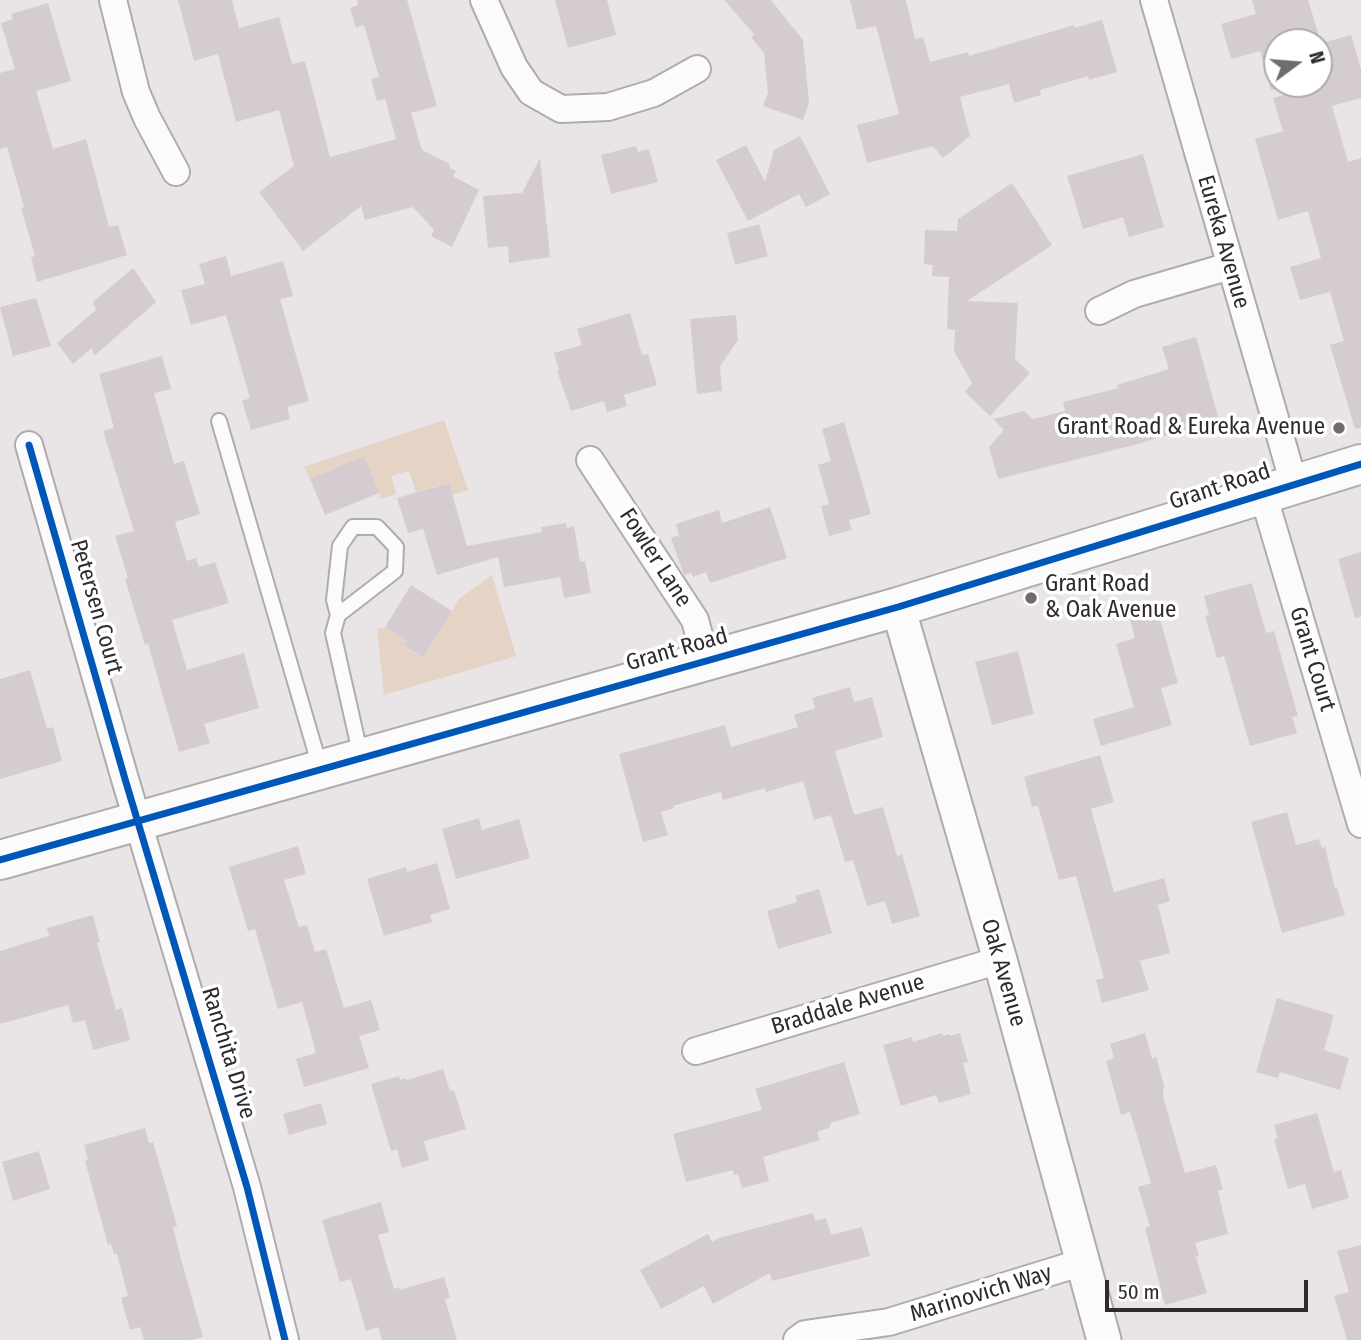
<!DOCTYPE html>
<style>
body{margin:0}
#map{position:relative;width:1361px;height:1340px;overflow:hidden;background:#e9e4e5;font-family:"Fira Sans Condensed",sans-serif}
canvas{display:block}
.north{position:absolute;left:1263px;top:28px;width:70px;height:70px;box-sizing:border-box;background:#fff;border:2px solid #acaaab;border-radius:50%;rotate:74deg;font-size:19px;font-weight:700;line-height:28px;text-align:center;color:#2f2b2c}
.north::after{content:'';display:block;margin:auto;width:24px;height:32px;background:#706c6d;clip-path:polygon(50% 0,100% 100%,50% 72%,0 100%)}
.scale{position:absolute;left:1105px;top:1280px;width:203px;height:32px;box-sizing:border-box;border:4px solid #2f2b2c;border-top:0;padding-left:9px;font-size:21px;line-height:24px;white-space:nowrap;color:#2f2b2c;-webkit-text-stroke:5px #fff;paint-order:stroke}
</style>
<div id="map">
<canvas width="1361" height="1340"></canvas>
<div class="north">N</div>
<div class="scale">50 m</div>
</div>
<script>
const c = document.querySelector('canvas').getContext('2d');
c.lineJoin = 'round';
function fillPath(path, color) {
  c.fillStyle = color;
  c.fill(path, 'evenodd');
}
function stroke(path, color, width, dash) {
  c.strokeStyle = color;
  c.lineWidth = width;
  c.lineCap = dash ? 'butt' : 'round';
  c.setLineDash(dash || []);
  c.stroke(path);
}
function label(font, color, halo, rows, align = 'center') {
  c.font = font + ' "Fira Sans Condensed",sans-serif';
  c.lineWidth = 7;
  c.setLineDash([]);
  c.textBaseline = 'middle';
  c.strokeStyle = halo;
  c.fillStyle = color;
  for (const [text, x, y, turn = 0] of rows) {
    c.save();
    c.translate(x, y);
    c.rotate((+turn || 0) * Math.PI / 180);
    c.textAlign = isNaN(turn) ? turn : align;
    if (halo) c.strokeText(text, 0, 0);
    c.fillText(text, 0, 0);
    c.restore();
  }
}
fillPath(new Path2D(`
 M444,420L468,490L453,495L448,483L416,492L409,471L391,476L396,494L381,499L363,456L350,462L353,467L333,469L310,479L304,467Z
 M492,575L516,656L384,695L377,629L385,627L407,641L404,647L423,658L459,599Z`), '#e5d3c6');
fillPath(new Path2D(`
 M178,0H232L239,28L279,17L292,64L305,61L330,157L396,139L385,99L377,101L371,79L379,77L364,25L356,28L350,8L358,5L357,0H407L437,106L411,113L422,150L450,164L449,167L456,171L453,176L479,190L452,247L431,236L434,230L413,207L365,220L361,206L303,251L259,192L294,166L279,110L236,122L218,54L194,61Z
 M555,0H607L616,35L568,48Z
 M724,0H771L803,40L809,103L803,120L763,106L768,93L764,53L751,37L754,34Z
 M850,0H906L915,39L923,37L930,62L968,52L969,56L1074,25V28L1102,20L1117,72L1089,80L1088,76L1040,90L1041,95L1014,103L1009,84L960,97L970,136L943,158L933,146L867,163L857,125L899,114L876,26L857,30Z
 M1252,0H1308L1321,42H1277V89L1271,90L1260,51L1231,59L1221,24L1256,14Z
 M48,3L71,81L36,91L53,149L86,139L109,227L118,225L127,255L37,282L31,257L35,256L21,208L24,207L7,147L0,149V73L15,69L1,23L13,19L11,14Z
 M1351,35L1361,69V98L1332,106L1348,162L1361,158V428L1355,429L1330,345L1344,341L1330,292L1300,300L1290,267L1321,258L1308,211L1278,220L1255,139L1283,131L1273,98L1319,85V44Z
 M800,136L830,194L806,207L799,194L748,221L716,160L746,145L765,182L774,150Z
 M636,146L638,152L649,149L658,182L611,194L601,155Z
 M1143,154L1164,227L1129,237L1123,217L1083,229L1067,176Z
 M540,158L550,257L509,263L508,246L488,248L483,196L522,193Z
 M1012,183L1052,245L967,301L1018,303L1015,359L1030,373L990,416L965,392L972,383L954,351L955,330L947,329L949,277L932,276L933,265L924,264L925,230L957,231L958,219Z
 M759,224L768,256L735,265L727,233Z
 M226,256L231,276L283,261L293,296L280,299L309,401L287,407L290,419L251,430L242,401L250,398L226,315L191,325L181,290L205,284L199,264Z
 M133,268L156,302L94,356L92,348L73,364L57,343L96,310L93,302Z
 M36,298L51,346L13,356L0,307Z
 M630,313L642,355L648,354L657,385L624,395L627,406L607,412L604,401L571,411L557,371H559L554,353L582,345L577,329Z
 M736,315L738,340L720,366L722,391L697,394L690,319Z
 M1196,337L1219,420L1134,445L998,479L989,447L1004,430L993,419L1024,411L1033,419L1065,411L1063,402L1118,388L1117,385L1169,369L1162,347Z
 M162,356L171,389L154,393L174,464L184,461L200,514L175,522L187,561L196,558L199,567L215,562L229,603L172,620L187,670L244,653L259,708L204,724L210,743L179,752L148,644L145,645L125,579L128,578L115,536L134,531L103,431L114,428L99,374Z
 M844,422L871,514L849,520L852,530L829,536L821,506L829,504L818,465L831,461L822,429Z
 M364,456L379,493L325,515L310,479Z
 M449,483L467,546L542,532L541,527L566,523L567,528L574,526L580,562L585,561L591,593L564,598L560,577L504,587L498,557L437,575L423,529L408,533L397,498Z
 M770,507L787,558L710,583L706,572L693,577L691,573L684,575L671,538L679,535L676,524L719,510L722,523Z
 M1361,552V617L1355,618L1338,559Z
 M1252,583L1266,633L1274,631L1298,716L1292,717L1297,733L1250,746L1224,656L1217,658L1205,616L1209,615L1204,596Z
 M411,585L452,611L423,658L404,646L407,641L385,627Z
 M1158,612L1178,683L1161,688L1172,725L1101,746L1093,719L1134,707L1116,644L1135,638L1130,620Z
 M1018,651L1034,714L992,725L975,662Z
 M30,670L47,729L53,727L62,761L0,779V679Z
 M850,687L854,702L872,697L883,737L835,751L854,815L883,807L897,856L902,854L920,916L892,924L885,901L867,906L853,860L845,862L831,815L814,820L803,781L766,792L765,788L723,800L721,792L673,806L674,808L661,812L668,835L643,842L619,754L725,725L731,747L798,727L794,715L815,708L812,698Z
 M1100,755L1114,802L1091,809L1114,892L1164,878L1170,901L1158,905L1170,953L1140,961L1149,990L1102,1003L1096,980L1104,978L1076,876L1059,880L1038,806L1032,807L1024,777Z
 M1287,812L1296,845L1319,839L1322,848L1325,847L1335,889L1337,888L1345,915L1282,933L1251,822Z
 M479,818L482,830L519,819L530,858L456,879L442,829Z
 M298,846L306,874L284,880L299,927L307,925L315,952L326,949L344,1008L371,1000L380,1030L359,1036L369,1068L304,1087L296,1059L316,1053L302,1002L278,1009L255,929L248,931L229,867Z
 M437,863L450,909L430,915L432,922L384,936L367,879L406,867L407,872Z
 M819,889L832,933L778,949L767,911L797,902L795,896Z
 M93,915L100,942L97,943L116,1010L122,1008L130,1040L93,1050L85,1020L73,1023L68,1005L0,1024V951L49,936L47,928Z
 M1277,998L1334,1015L1324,1050L1349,1058L1340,1090L1280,1072L1278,1078L1256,1072Z
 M942,1033L943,1036L949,1034L950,1036L960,1033L968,1062L963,1063L971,1094L939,1103L936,1095L901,1106L883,1045L912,1037L913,1042Z
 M1145,1033L1152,1059L1156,1057L1164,1085L1163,1096L1185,1173L1216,1165L1223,1189L1218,1191L1228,1234L1195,1243L1199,1256L1196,1257L1207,1293L1165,1305L1145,1228L1150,1226L1138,1187L1151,1183L1130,1112L1121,1115L1106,1061L1114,1058L1110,1044Z
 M844,1062L860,1114L831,1123L829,1128L817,1132L820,1140L763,1157L769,1181L742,1188L738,1174L734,1175L733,1170L686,1182L673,1134L762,1110L755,1089Z
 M443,1069L450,1091L454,1090L466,1129L424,1141L429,1160L402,1168L397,1149L391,1151L371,1084L399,1076L400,1080L406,1078L407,1080Z
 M321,1103L327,1124L289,1135L283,1114Z
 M1317,1113L1334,1172L1341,1170L1349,1198L1312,1209L1305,1184L1288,1189L1274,1139L1278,1138L1274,1125Z
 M145,1128L149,1143L153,1142L170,1201L177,1226L173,1227L181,1259L203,1337L191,1340H144L140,1327L130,1330L121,1298L128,1296L117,1254H114L111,1244L108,1245L85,1161L88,1160L84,1145Z
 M39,1151L50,1189L13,1201L2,1162Z
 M381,1202L389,1232L378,1235L394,1289L399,1287L400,1290L444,1277L450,1298L445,1299L457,1340H382L378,1327L366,1331L351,1279L340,1282L322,1220Z
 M813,1213L815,1221L826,1218L831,1235L862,1227L870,1256L772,1281L770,1273L713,1304L704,1286L661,1309L640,1270L708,1234L712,1242L719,1238Z
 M1361,1245V1340H1347L1334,1296L1349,1292L1337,1251Z`), '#d5ccd2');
const service = new Path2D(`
 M219,421L320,767
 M338,615L395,571L396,547L377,527H353L340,546L334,600L338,615L333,633L361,757`);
const minor = new Path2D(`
 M113,0L136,92L147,118L176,172
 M484,0L514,67L531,92L561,109L608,107L654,93L697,69
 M1154,0L1294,484
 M1099,311L1134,294L1230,266
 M29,445L125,779L247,1187L285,1340
 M590,460L695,620L706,662
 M1263,494L1361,824
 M696,1051L1000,960
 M797,1340L805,1334L889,1322L1083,1262`);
const tertiary = new Path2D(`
 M898,607L1000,960L1104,1340`);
const secondary = new Path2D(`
 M0,860L898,607L1361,464`);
stroke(service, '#b0acad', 18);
stroke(minor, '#b0acad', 30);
stroke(tertiary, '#b0acad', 37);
stroke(secondary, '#b0acad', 42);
stroke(service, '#fcfbfb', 14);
stroke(minor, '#fcfbfb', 26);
stroke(tertiary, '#fcfbfb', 33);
stroke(secondary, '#fcfbfb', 38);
stroke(new Path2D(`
 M29,445L125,779L247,1187L285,1340
 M0,860L898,607L1361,464`), '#0057b8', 7);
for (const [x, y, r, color] of [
 [1339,428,7,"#706c6d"],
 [1031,598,7,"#706c6d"]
]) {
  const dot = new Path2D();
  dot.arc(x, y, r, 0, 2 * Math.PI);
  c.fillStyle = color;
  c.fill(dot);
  stroke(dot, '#fff', 2.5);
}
label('23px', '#2f2b2c', '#fff', [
 ["Eureka Avenue",1223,242,74],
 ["Grant Road",1220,487,-18],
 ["Fowler Lane",655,558,57],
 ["Petersen Court",96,607,74],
 ["Grant Road",677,650,-16],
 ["Grant Court",1312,659,73],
 ["Oak Avenue",1003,973,74],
 ["Braddale Avenue",848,1005,-17],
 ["Ranchita Drive",228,1053,73],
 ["Marinovich Way",981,1294,-17]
]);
label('23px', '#2f2b2c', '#fff', [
 ["Grant Road & Eureka Avenue",1325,428],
 ["Grant Road",1045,585,"left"],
 ["& Oak Avenue",1045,611,"left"]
], 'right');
</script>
